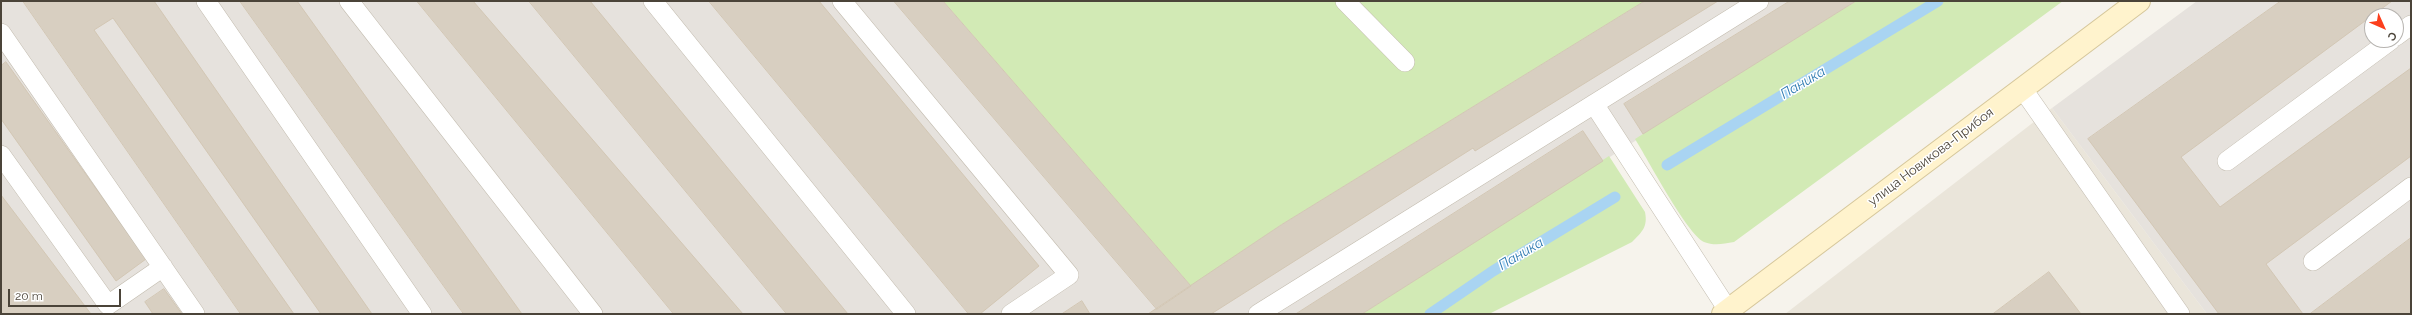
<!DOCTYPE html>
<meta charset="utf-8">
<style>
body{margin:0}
#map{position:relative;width:2412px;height:315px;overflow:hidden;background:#f6f3ec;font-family:Raleway,sans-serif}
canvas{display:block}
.frame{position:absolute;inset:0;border:2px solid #4b4439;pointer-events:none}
.north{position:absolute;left:2364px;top:8px;width:40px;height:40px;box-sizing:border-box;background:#fff;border:1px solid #b7b4b0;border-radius:50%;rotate:135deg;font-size:11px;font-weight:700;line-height:16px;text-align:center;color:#4b4439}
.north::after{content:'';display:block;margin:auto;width:14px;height:18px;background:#fc3f1d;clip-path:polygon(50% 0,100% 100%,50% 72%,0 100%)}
.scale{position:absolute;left:8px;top:289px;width:113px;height:18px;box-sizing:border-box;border:2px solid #4b4439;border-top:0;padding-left:5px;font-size:12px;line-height:14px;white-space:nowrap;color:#4b4439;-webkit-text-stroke:3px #fff;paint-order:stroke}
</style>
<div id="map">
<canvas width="2412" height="315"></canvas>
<div class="frame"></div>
<div class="north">С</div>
<div class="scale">20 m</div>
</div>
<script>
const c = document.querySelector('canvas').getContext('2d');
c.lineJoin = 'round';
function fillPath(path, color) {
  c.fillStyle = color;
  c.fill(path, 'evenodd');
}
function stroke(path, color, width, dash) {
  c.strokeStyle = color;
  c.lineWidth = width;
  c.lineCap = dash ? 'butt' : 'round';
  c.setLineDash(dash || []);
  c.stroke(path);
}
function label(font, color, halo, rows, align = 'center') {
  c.font = font + ' Raleway,sans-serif';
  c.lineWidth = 3;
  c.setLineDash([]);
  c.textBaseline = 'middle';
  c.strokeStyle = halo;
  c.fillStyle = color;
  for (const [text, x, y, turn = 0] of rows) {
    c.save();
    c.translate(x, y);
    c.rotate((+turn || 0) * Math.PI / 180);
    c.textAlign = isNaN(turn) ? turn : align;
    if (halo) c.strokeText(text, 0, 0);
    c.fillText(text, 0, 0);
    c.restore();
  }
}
fillPath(new Path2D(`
 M2052,108L2207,314H1785Z`), '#eae5da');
fillPath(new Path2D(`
 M1,1H943L1191,286L1281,225L1645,1H1856L1362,314H1Z
 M2197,1H2411V314H2207L2052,108ZM2372,16H2396V40H2372Z`), '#e6e2dd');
fillPath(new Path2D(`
 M943,1H1645L1281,225L1191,286Z
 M1856,1H2063L1734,242C1723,244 1714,246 1704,242C1687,234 1647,158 1635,139Z
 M1609,156L1645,212C1648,227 1642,232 1632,242L1489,314H1362Z`), '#d2eab5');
stroke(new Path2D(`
 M1667,165L1938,1
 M1430,314L1493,271L1615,197`), '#a9d4f2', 11);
const building = new Path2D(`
 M23,1H154L372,314H321L113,18L94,30L294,314H241Z
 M240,1H297L522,314H464Z
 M417,1H473L743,314H674Z
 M529,1H590L848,314H787Z
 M709,1H819L1039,266L980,314H969Z
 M894,1H943L1191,286L1157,309Z
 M1645,1H1718L1475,151L1473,148L1211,314H1148L1281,225Z
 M1790,1H1856L1643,134L1624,104Z
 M2281,1H2392L2181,157L2220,207L2411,68V156L2266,264L2303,314H2219L2088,139Z
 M6,62L146,259L116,281L1,119V66Z
 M1583,131L1603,161L1362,314H1296Z
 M1,195L91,314H1Z
 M2411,238V314H2310Z
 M2049,272L2081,314H1993Z
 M164,289L182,314H153L145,302Z
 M1082,301L1090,314H1062Z`);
fillPath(building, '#d8cfc1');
stroke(building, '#d3c7b4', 1);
const lane = new Path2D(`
 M206,1L422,314
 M349,1L593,314
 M653,1L906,314
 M842,1L1069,275L1011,314
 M1345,1L1405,62
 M1,33L195,314
 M2396,36L2411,25
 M2022,88L2180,314
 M1594,104L1728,310
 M1,155L108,305L163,267
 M2227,161L2391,40
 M2313,261L2411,187
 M1258,314L1759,1`);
const secondary = new Path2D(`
 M1723,314L2139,1`);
stroke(lane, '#c2bbae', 20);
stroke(secondary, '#d6c79b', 24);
stroke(lane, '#fff', 19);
stroke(secondary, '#fff3cd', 22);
label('13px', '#4b4439', '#fff', [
 ["улица Новикова-Прибоя",1931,157,-37]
]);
label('italic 14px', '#2e7ab2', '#fff', [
 ["Паника",1803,83,-31],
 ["Паника",1521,254,-31]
]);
</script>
